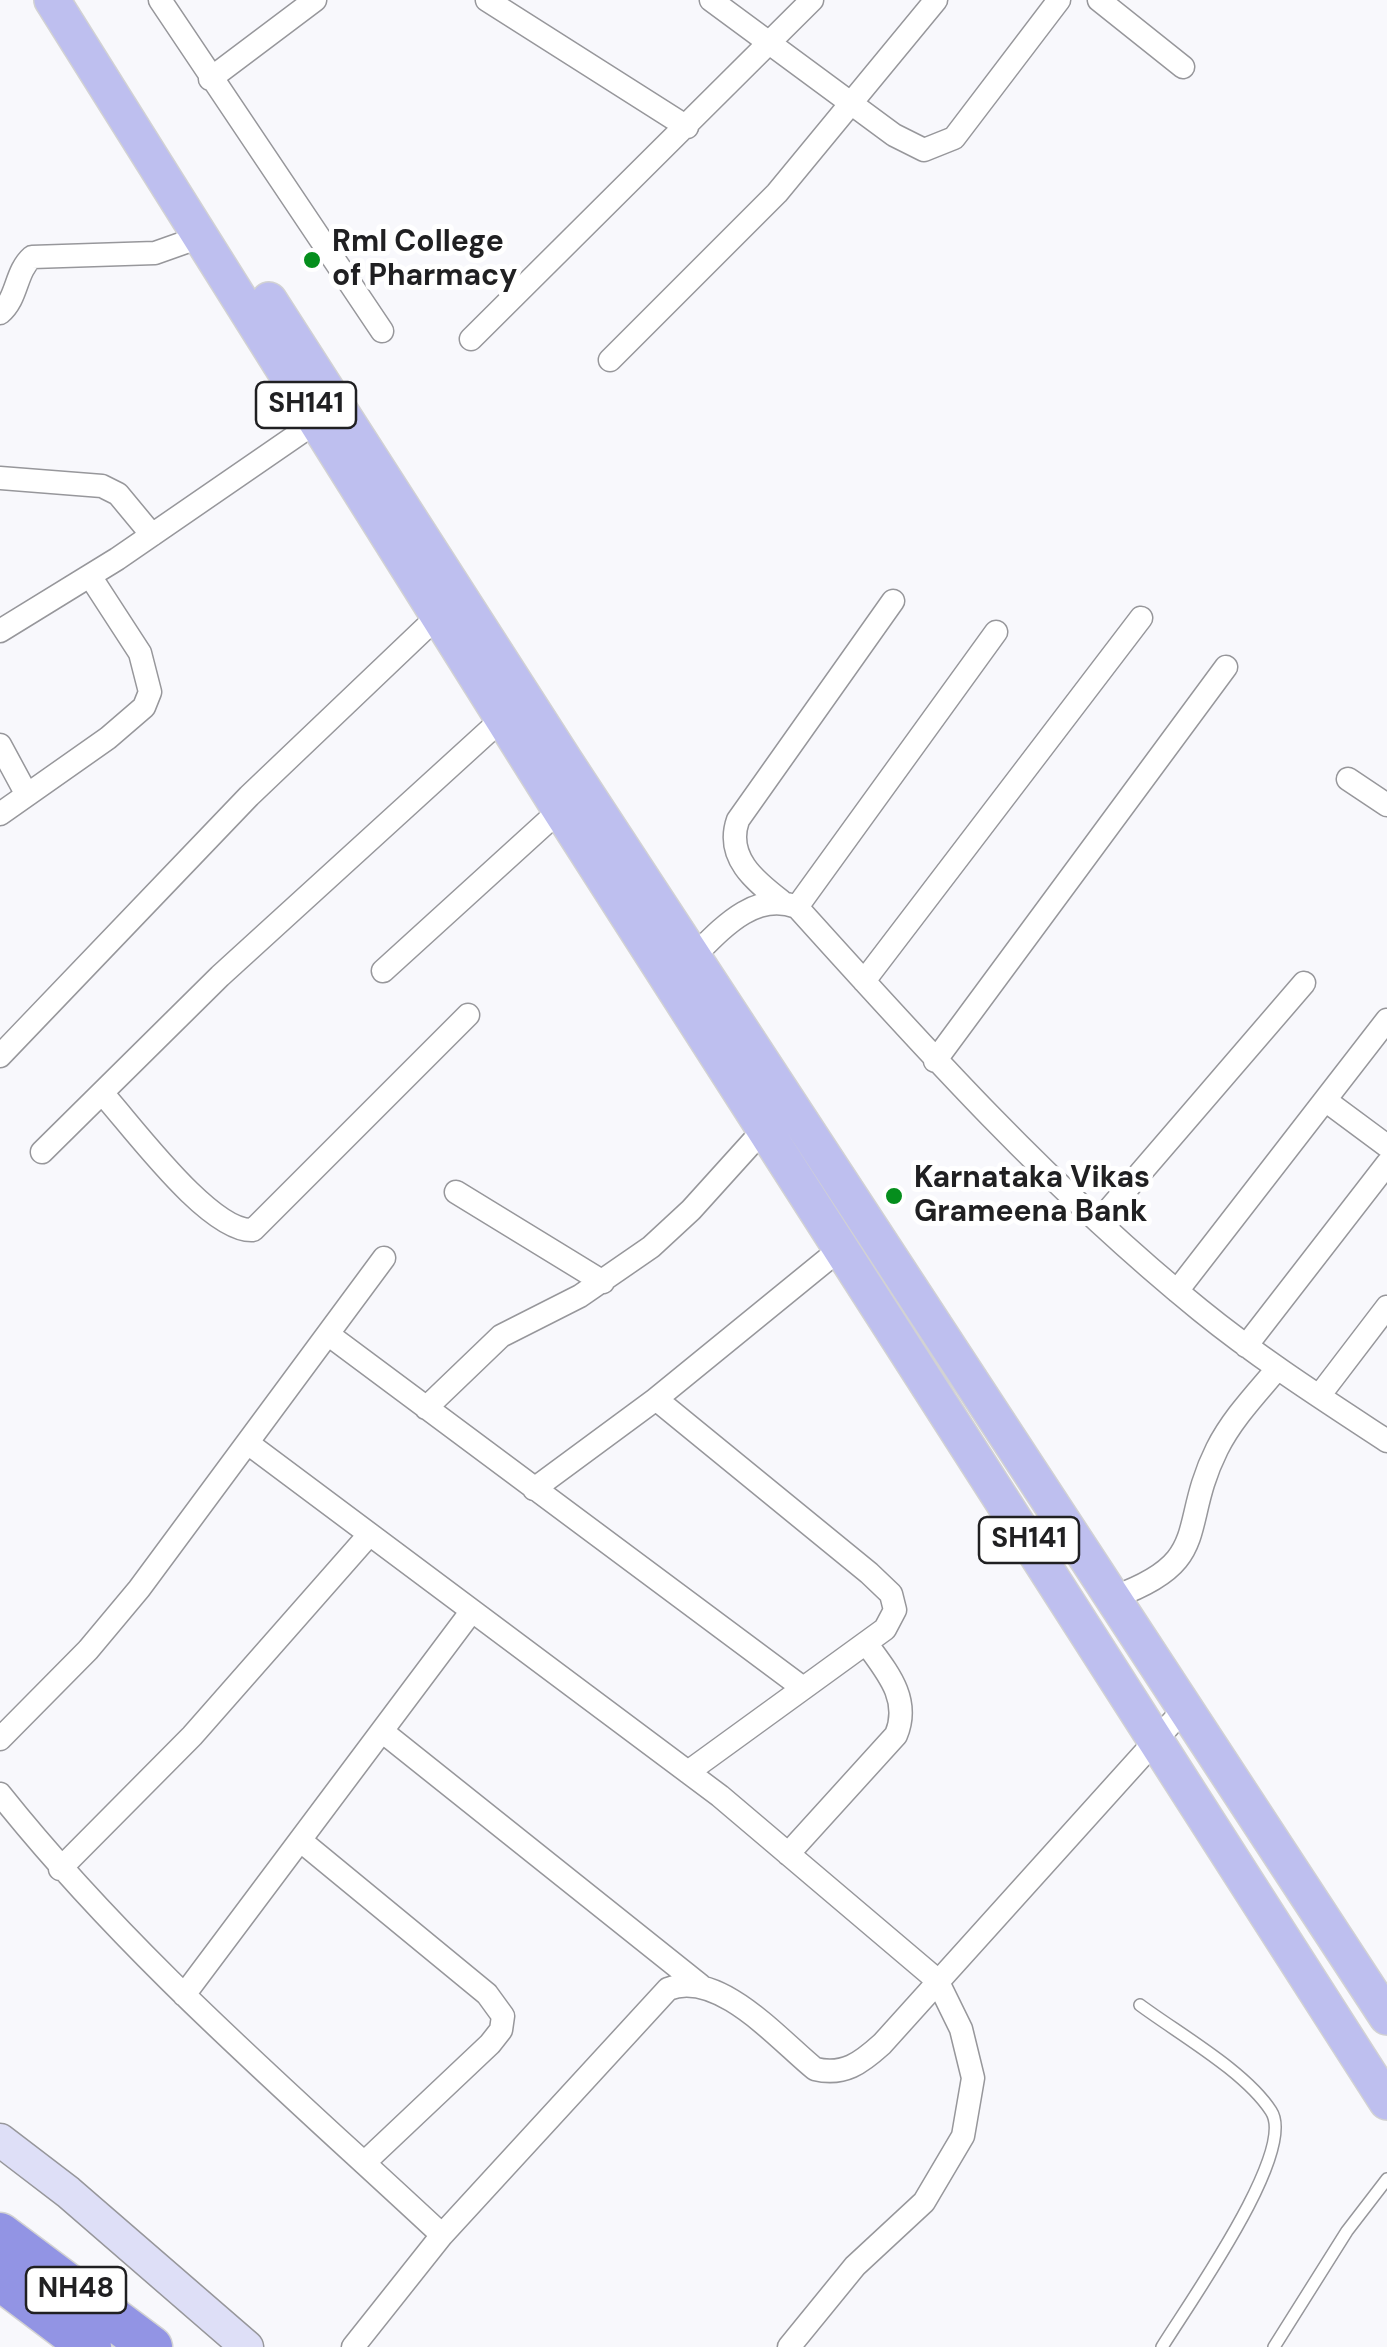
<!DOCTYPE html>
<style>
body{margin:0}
canvas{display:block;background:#f8f8fc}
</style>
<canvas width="1387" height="2347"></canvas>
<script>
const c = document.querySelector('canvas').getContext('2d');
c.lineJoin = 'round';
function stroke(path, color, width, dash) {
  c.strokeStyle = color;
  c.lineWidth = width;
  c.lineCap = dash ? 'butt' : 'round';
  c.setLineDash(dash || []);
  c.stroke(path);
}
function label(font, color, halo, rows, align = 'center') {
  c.font = font + ' "DM Sans",sans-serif';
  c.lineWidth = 10;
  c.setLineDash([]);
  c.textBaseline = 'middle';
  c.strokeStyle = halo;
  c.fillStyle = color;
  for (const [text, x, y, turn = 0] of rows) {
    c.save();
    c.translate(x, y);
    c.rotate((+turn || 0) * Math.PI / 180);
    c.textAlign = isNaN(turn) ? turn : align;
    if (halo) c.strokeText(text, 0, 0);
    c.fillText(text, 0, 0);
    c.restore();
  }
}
const lane = new Path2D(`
 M1140,2005C1179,2034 1245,2071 1271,2111C1298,2151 1187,2306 1162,2347
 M1274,2347L1347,2231L1387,2179`);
const street = new Path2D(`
 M160,0L382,331
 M487,0L687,127
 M711,0L894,135L924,150L954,138L1059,0
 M1099,0L1183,67
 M210,79L315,0
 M0,313C18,298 15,272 32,257L155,253L203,236
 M471,339L812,0
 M610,360L777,193L936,0
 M0,478L102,486L118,494L152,535
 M0,631L117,559L316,422
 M0,745L27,795
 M1348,779L1387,805
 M0,814L108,738L144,707L150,692L140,653L90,576
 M781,901C755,881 725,857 738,820L893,601
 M797,907L996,632
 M684,966C715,937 750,889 797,907C924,1048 1052,1190 1200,1310C1259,1358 1323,1399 1387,1441
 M383,971L560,810
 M864,981L1141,618
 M0,1056L249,796L439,615
 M935,1061L1226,667
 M102,1093C132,1126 210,1233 253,1230L468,1015
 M1325,1100L1387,1146
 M42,1152L220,976L502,719
 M456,1192L603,1282
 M1100,1220L1304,983
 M1177,1291L1387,1020
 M329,1335L803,1688
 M1246,1346L1387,1164
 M1319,1396L1387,1307
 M656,1399L869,1573L891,1594L895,1610L885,1629L688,1772
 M426,1408L501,1336L580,1296L651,1247L691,1210L766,1127
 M249,1444L720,1796L937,1980L961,2029L973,2078L963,2136L924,2202L855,2266L789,2347
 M534,1489L656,1399L840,1249
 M1114,1597C1214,1561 1178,1527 1217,1449C1232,1419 1256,1394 1277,1369
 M383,1732L700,1985
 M0,1739L88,1650L139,1589L384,1258
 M0,1794C130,1957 290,2093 442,2235
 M301,1841L487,1994L503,2016L501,2030L490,2044L364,2163
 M788,1854L896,1735C911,1699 887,1672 866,1643
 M60,1869L192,1736L368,1536
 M184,1995L471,1612
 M353,2347L442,2235L668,1989C719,1969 779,2040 815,2069C844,2076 861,2063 882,2044L1185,1708`);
const secondary = new Path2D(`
 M0,2140L68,2192L247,2347`);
const primary = new Path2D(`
 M52,0L560,810L1387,2102
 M269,300L565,761L1387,2017`);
const highway = new Path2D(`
 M0,2234L151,2347
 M0,2279L90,2347`);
stroke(lane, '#97979b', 14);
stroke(street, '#97979b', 25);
stroke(secondary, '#97979b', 35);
stroke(primary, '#d2d2d3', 38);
stroke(highway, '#d2d2d3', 45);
stroke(lane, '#fff', 11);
stroke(street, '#fff', 22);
stroke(secondary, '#dedff7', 32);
stroke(primary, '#bebfef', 35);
stroke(highway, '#9294e4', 42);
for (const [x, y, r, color] of [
 [312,260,10,"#058e1d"],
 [894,1196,10,"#058e1d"]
]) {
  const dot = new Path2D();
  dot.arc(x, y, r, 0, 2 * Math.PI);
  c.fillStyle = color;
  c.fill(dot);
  stroke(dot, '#fff', 4);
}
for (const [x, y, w] of [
 [306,405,100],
 [1029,1540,100],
 [76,2290,100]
]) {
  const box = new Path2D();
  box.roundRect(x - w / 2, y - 23, w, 46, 8);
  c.fillStyle = '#fff';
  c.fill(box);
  stroke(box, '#202022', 2.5);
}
label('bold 28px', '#202022', null, [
 ["SH141",306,405],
 ["SH141",1029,1540],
 ["NH48",76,2290]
]);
label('bold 30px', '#202022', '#fff', [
 ["Rml College",332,243],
 ["of Pharmacy",332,277],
 ["Karnataka Vikas",914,1179],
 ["Grameena Bank",914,1213]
], 'left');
</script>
